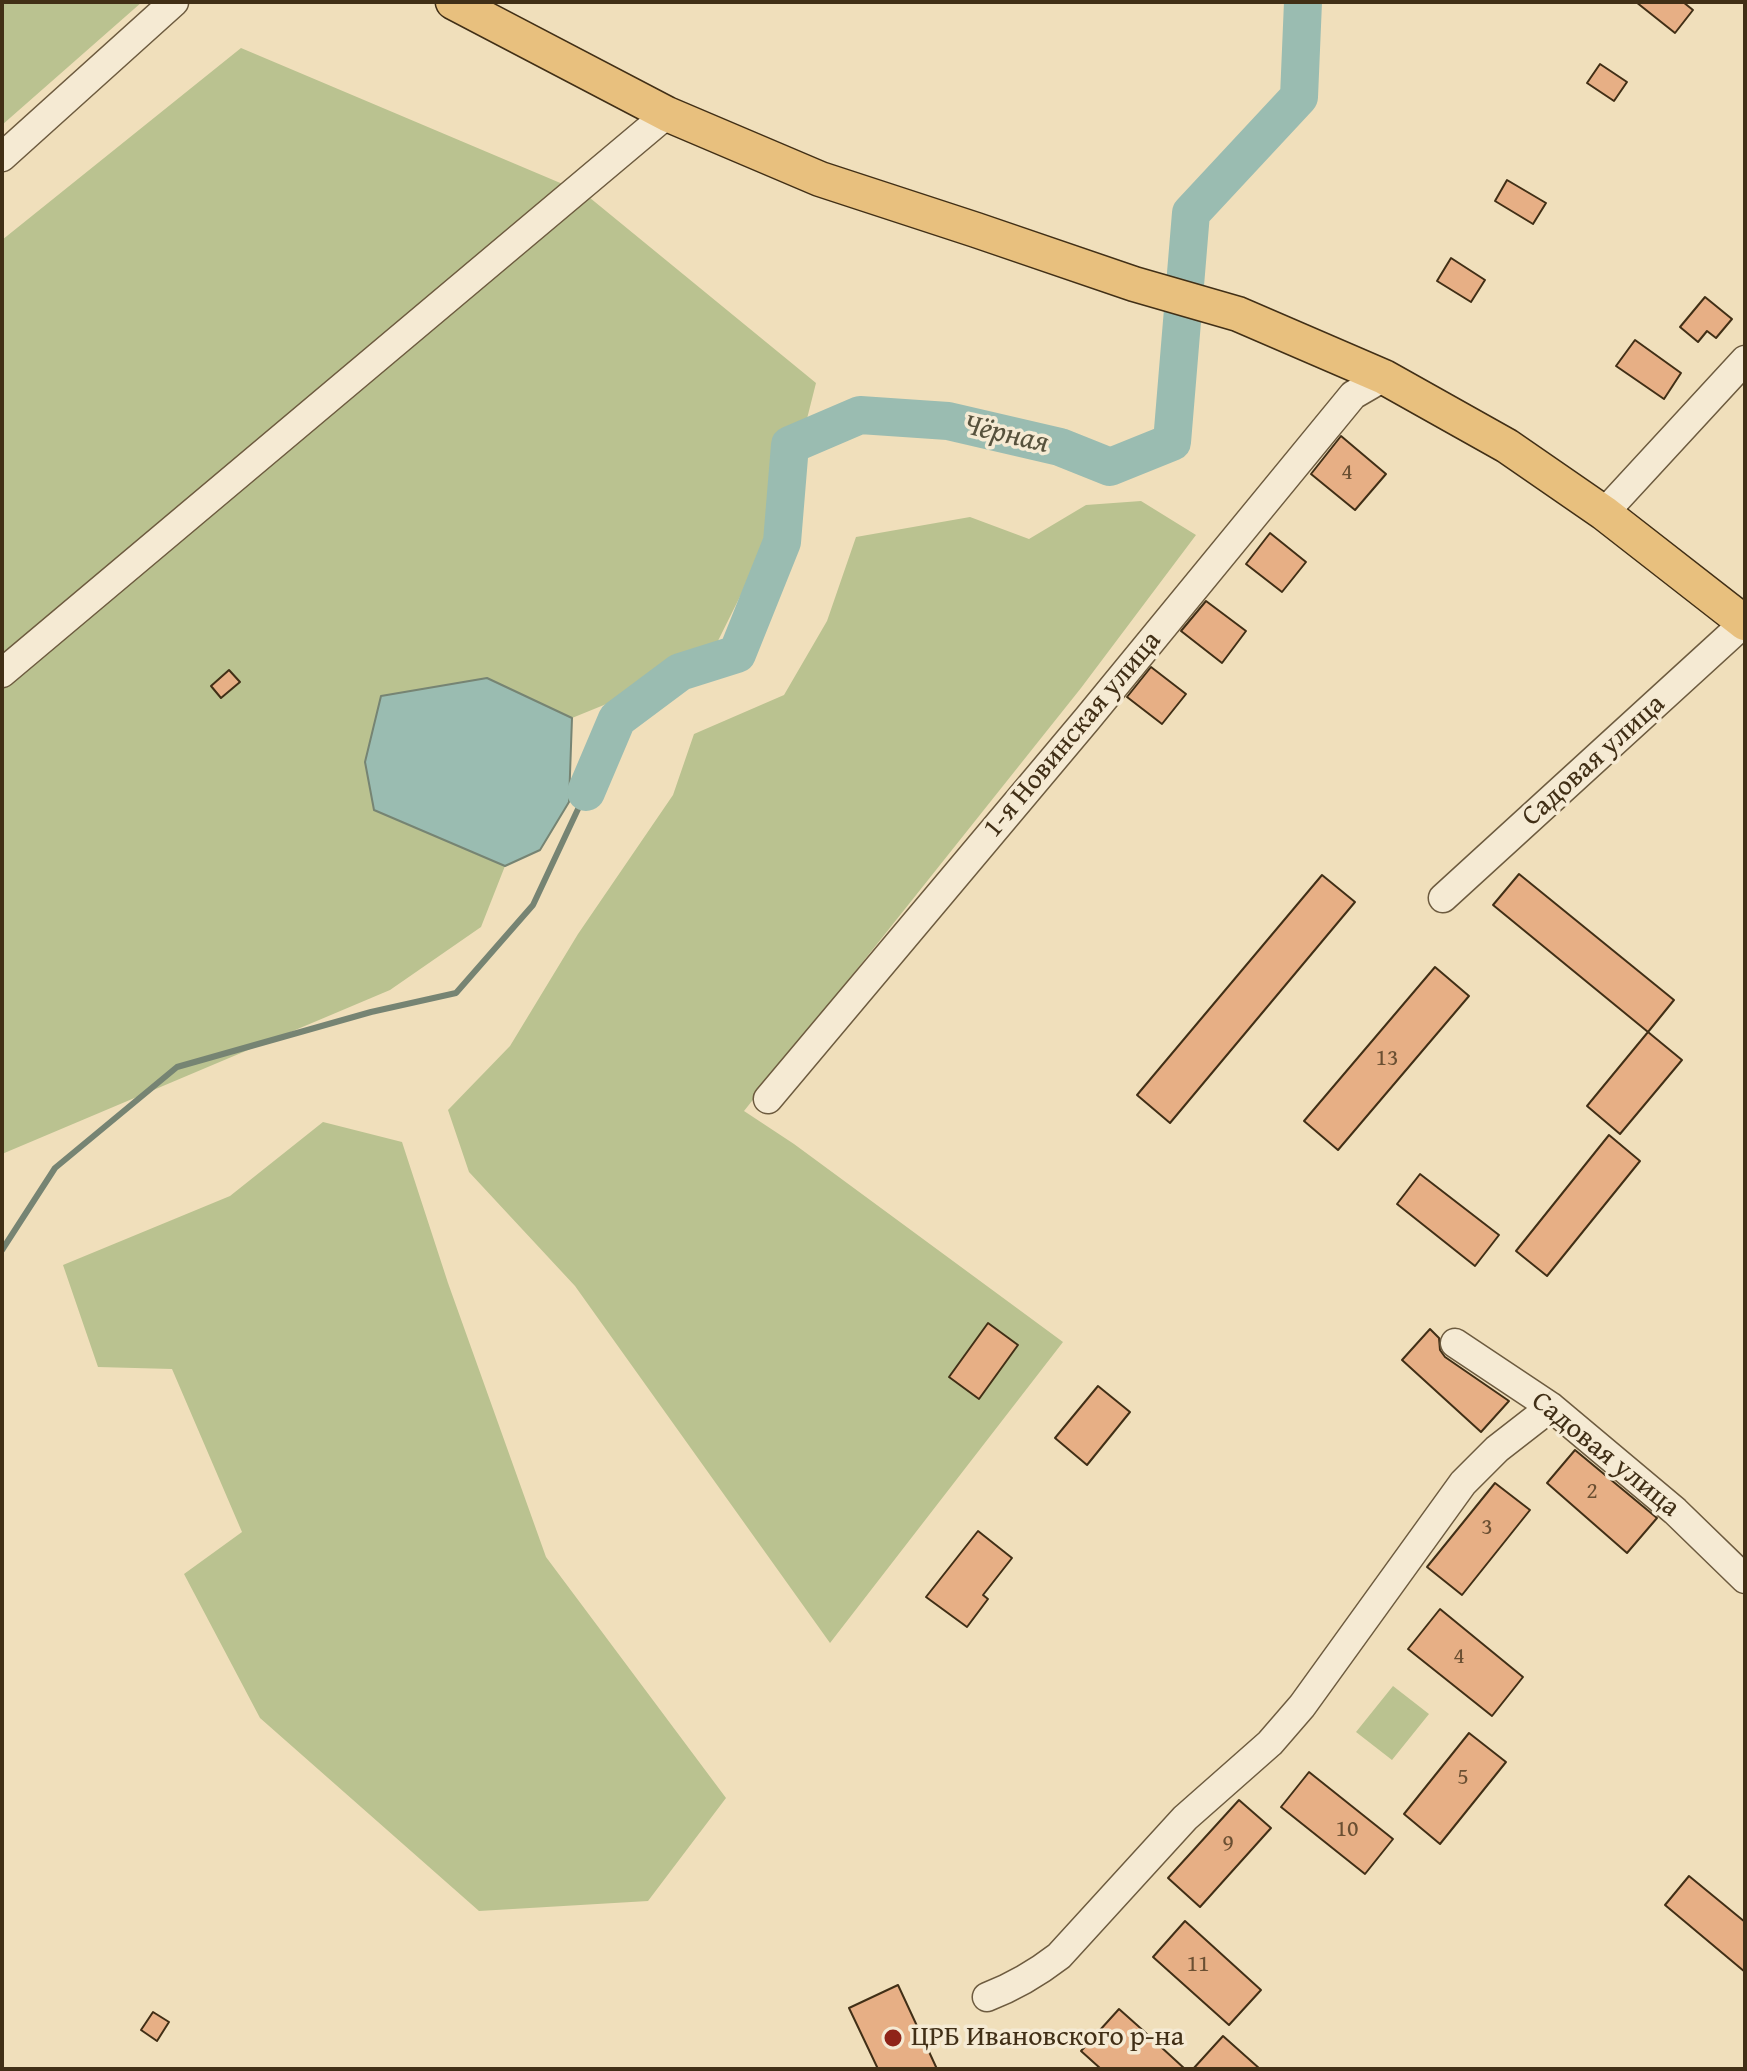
<!DOCTYPE html>
<meta charset="utf-8">
<style>
body{margin:0}
#map{position:relative;width:1747px;height:2071px;overflow:hidden;background:#f0dfbb;font-family:"Gentium Book Plus",serif}
canvas{display:block}
.frame{position:absolute;inset:0;border:4px solid #412f16;pointer-events:none}
</style>
<div id="map">
<canvas width="1747" height="2071"></canvas>
<div class="frame"></div>
</div>
<script>
const c = document.querySelector('canvas').getContext('2d');
c.lineJoin = 'round';
function fillPath(path, color) {
  c.fillStyle = color;
  c.fill(path, 'evenodd');
}
function stroke(path, color, width, dash) {
  c.strokeStyle = color;
  c.lineWidth = width;
  c.lineCap = dash ? 'butt' : 'round';
  c.setLineDash(dash || []);
  c.stroke(path);
}
function label(font, color, halo, rows, align = 'center') {
  c.font = font + ' "Gentium Book Plus",serif';
  c.lineWidth = 7;
  c.setLineDash([]);
  c.textBaseline = 'middle';
  c.strokeStyle = halo;
  c.fillStyle = color;
  for (const [text, x, y, turn = 0] of rows) {
    c.save();
    c.translate(x, y);
    c.rotate((+turn || 0) * Math.PI / 180);
    c.textAlign = isNaN(turn) ? turn : align;
    if (halo) c.strokeText(text, 0, 0);
    c.fillText(text, 0, 0);
    c.restore();
  }
}
fillPath(new Path2D(`
 M2,2H142L2,125Z
 M241,48L584,193L816,383L785,506L707,663L572,718L487,678L374,810L505,866L481,927L390,990L2,1154V240Z
 M1141,501L1196,535L1081,688L744,1111L794,1144L1063,1342L830,1643L575,1286L469,1172L448,1110L510,1046L578,934L673,795L694,734L784,695L827,621L856,537L970,517L1029,539L1086,505Z
 M323,1122L402,1142L448,1283L546,1557L726,1798L648,1901L479,1911L260,1718L184,1574L242,1532L172,1369L98,1367L63,1265L230,1196Z
 M1393,1686L1429,1714L1392,1760L1356,1732Z`), '#bac290');
const water = new Path2D(`
 M487,678L572,718L569,802L540,850L505,866L374,810L365,762L381,696Z`);
fillPath(water, '#9abcb1');
stroke(water, '#768473', 2);
stroke(new Path2D(`
 M2,1250L55,1168L177,1067L371,1012L456,993L533,905L586,792`), '#768473', 6);
stroke(new Path2D(`
 M586,792L617,719L680,672L737,654L782,542L790,445L860,415L948,421L1060,447L1110,467L1172,442L1191,213L1299,97L1303,2`), '#9abcb1', 38);
const building = new Path2D(`
 M1636,2H1683L1693,10L1675,33Z
 M1600,64L1627,82L1614,101L1587,83Z
 M1507,180L1546,203L1533,224L1495,201Z
 M1451,258L1485,280L1471,302L1437,281Z
 M1705,297L1732,319L1716,338L1707,331L1698,342L1680,327Z
 M1635,340L1681,373L1664,399L1616,366Z
 M1341,436L1386,474L1355,510L1311,474Z
 M1270,533L1306,562L1282,592L1246,564Z
 M1206,601L1246,631L1222,663L1181,631Z
 M1151,667L1186,694L1162,724L1127,697Z
 M229,670L240,682L221,698L211,686Z
 M1519,874L1674,1000L1648,1032L1493,905Z
 M1322,875L1355,902L1170,1123L1137,1095Z
 M1435,967L1469,996L1338,1150L1304,1121Z
 M1648,1032L1682,1060L1620,1134L1587,1106Z
 M1609,1135L1640,1161L1547,1276L1516,1251Z
 M1420,1174L1499,1235L1475,1266L1397,1204Z
 M988,1323L1018,1345L979,1399L949,1377Z
 M1430,1329L1439,1338L1440,1350L1445,1357L1509,1401L1481,1432L1402,1360Z
 M1098,1386L1130,1412L1087,1465L1055,1438Z
 M1575,1450L1657,1518L1627,1553L1547,1483Z
 M1495,1483L1530,1510L1462,1595L1427,1567Z
 M978,1531L1012,1558L983,1595L988,1599L967,1627L926,1597Z
 M1440,1609L1523,1677L1492,1716L1408,1649Z
 M1469,1733L1506,1762L1440,1844L1404,1814Z
 M1309,1772L1393,1839L1365,1874L1281,1807Z
 M1239,1800L1271,1828L1200,1907L1168,1878Z
 M1689,1876L1745,1922V1972L1665,1905Z
 M1185,1921L1261,1990L1229,2025L1153,1957Z
 M898,1985L937,2069H878L849,2008Z
 M1119,2009L1137,2025L1185,2069H1101L1081,2051Z
 M153,2012L169,2022L157,2041L141,2030Z
 M1223,2036L1260,2069H1193Z`);
fillPath(building, '#e7af85');
stroke(building, '#412f16', 2);
const minor = new Path2D(`
 M2,157L174,2
 M1604,513L1745,360
 M2,673L667,114
 M1443,898L1744,623
 M768,1099L1088,718L1353,395L1384,377
 M1455,1343L1551,1407L1675,1511L1745,1579
 M987,1997C1013,1987 1037,1973 1059,1956L1185,1818L1270,1743L1302,1706L1463,1483L1497,1449L1551,1407`);
const major = new Path2D(`
 M453,2L667,114L820,179L976,230L1134,284L1238,314L1384,377L1507,446L1604,513L1745,623`);
stroke(minor, '#6d5b3f', 31);
stroke(major, '#412f16', 37);
stroke(minor, '#f5ead3', 28);
stroke(major, '#e8c07e', 34);
for (const [x, y, r, color] of [
 [893,2038,10,"#8f2418"]
]) {
  const dot = new Path2D();
  dot.arc(x, y, r, 0, 2 * Math.PI);
  c.fillStyle = color;
  c.fill(dot);
  stroke(dot, '#f5ead3', 3);
}
label('24px', '#6a4f32', null, [
 ["4",1347,473],
 ["13",1387,1059],
 ["2",1592,1492],
 ["3",1487,1528],
 ["4",1459,1657],
 ["5",1463,1778],
 ["10",1347,1830],
 ["9",1228,1844],
 ["11",1198,1965]
]);
label('28px', '#412f16', '#f5ead3', [
 ["1-я Новинская улица",1073,735,-50],
 ["Садовая улица",1594,761,-42],
 ["Садовая улица",1605,1455,39]
]);
label('28px', '#412f16', '#f5ead3', [
 ["ЦРБ Ивановского р-на",911,2038]
], 'left');
label('italic 30px', '#57523d', '#f5ead3', [
 ["Чёрная",1006,435,13]
]);
</script>
